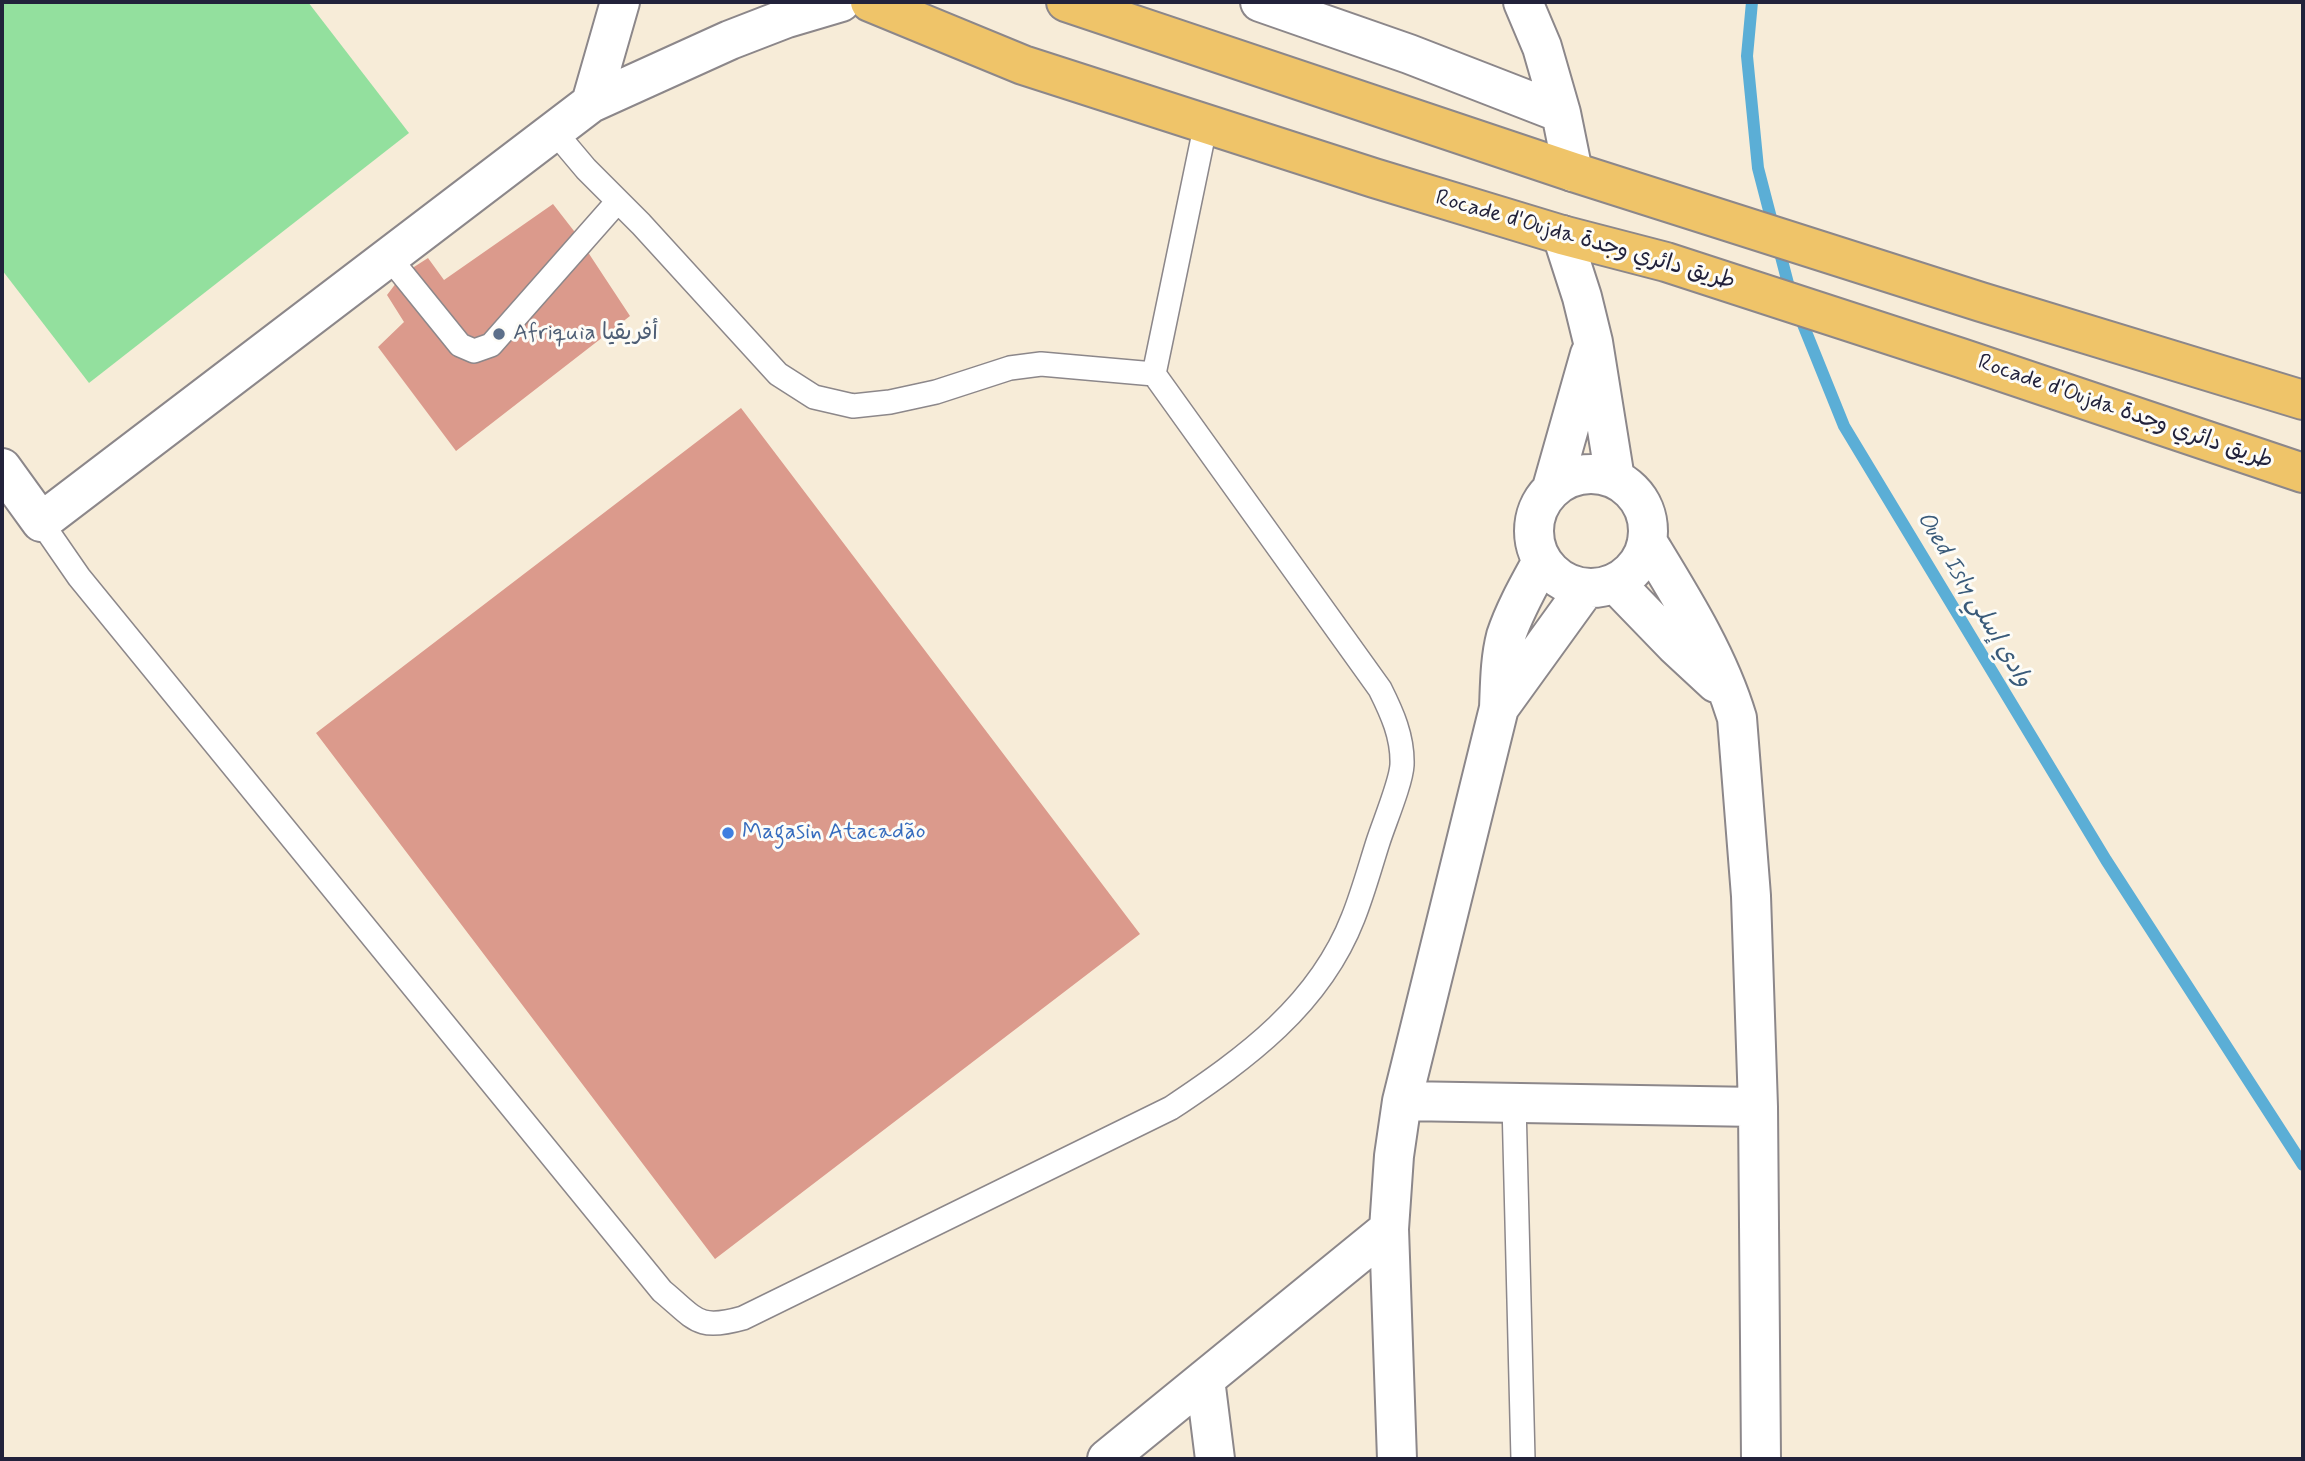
<!DOCTYPE html>
<meta charset="utf-8">
<style>
body{margin:0}
#map{position:relative;width:2305px;height:1461px;overflow:hidden;background:#f7ecd8;font-family:Mynerve,sans-serif}
canvas{display:block}
.frame{position:absolute;inset:0;border:4px solid #22223b;pointer-events:none}
</style>
<div id="map">
<canvas width="2305" height="1461"></canvas>
<div class="frame"></div>
</div>
<script>
const c = document.querySelector('canvas').getContext('2d');
c.lineJoin = 'round';
function fillPath(path, color) {
  c.fillStyle = color;
  c.fill(path, 'evenodd');
}
function stroke(path, color, width, dash) {
  c.strokeStyle = color;
  c.lineWidth = width;
  c.lineCap = dash ? 'butt' : 'round';
  c.setLineDash(dash || []);
  c.stroke(path);
}
function label(font, color, halo, rows, align = 'center') {
  c.font = font + ' Mynerve,"Playpen Sans Arabic",sans-serif';
  c.lineWidth = 6;
  c.setLineDash([]);
  c.textBaseline = 'middle';
  c.strokeStyle = halo;
  c.fillStyle = color;
  for (const [text, x, y, turn = 0] of rows) {
    c.save();
    c.translate(x, y);
    c.rotate((+turn || 0) * Math.PI / 180);
    c.textAlign = isNaN(turn) ? turn : align;
    if (halo) c.strokeText(text, 0, 0);
    c.fillText(text, 0, 0);
    c.restore();
  }
}
fillPath(new Path2D(`
 M2,2H308L409,133L89,383L2,270Z`), '#93e09e');
stroke(new Path2D(`
 M1752,2L1747,56L1758,168L1791,295
 M1798,312L1844,426L2106,860L2303,1165`), '#5baed6', 12);
fillPath(new Path2D(`
 M553,204L574,231L630,316L456,451L378,347L404,322L387,295L403,274L428,258L444,280Z
 M741,408L1140,934L715,1259L316,733Z`), '#db9a8c');
const lane = new Path2D(`
 M554,131L586,169L641,224L778,374L814,397L853,406L890,402L936,392L1010,368L1041,364L1154,374
 M388,256L460,345L474,351L491,345L618,201
 M41,522L79,577L662,1291C696,1319 697,1331 743,1318L1171,1108C1246,1058 1319,1005 1353,918C1363,893 1370,867 1378,842C1384,823 1401,783 1402,765C1403,737 1392,713 1380,689L1154,374L1206,123
 M1514,1103L1523,1459`);
const street = new Path2D(`
 M1260,2L1409,54L1561,113L1573,172
 M1523,2L1542,47L1561,113
 M591,103L620,2
 M1562,235L1582,297L1593,342L1615,479
 M2,468L41,522L591,103L730,40L787,18L841,2
 M1534 531a57 57 0 1 1 114 0a57 57 0 1 1-114 0Z
 M1552,488L1590,354
 M1647,541C1681,597 1718,655 1737,718L1751,896L1758,1107L1761,1459
 M1615,583L1675,645L1716,683
 M1499,708L1585,589
 M1402,1101L1758,1107
 M1205,1379L1215,1459
 M1107,1459L1389,1229
 M1397,1459L1389,1229L1394,1156L1402,1101L1499,708C1500,684 1500,659 1506,636C1515,609 1529,585 1542,561`);
const highway = new Path2D(`
 M870,2L1023,65L1374,178L1562,235L1666,262L1961,358L2303,473
 M1066,2L1573,172L1981,302L2303,400`);
stroke(lane, '#8c878a', 26);
stroke(street, '#8c878a', 42);
stroke(highway, '#8c878a', 42);
stroke(lane, '#fff', 23);
stroke(street, '#fff', 38);
stroke(highway, '#efc469', 38);
for (const [x, y, r, color] of [
 [499,334,7,"#5c6f8a"],
 [728,833,7,"#3f7fe0"]
]) {
  const dot = new Path2D();
  dot.arc(x, y, r, 0, 2 * Math.PI);
  c.fillStyle = color;
  c.fill(dot);
  stroke(dot, '#fdfcf7', 2.5);
}
label('23px', '#22223b', '#fdfcf7', [
 ["Rocade d'Oujda طريق دائري وجدة",1585,241,16],
 ["Rocade d'Oujda طريق دائري وجدة",2125,413,19]
]);
label('23px', '#4e5e75', '#fdfcf7', [
 ["Afriquia أفريقيا",513,334]
], 'left');
label('23px', '#366cbe', '#fdfcf7', [
 ["Magasin Atacadão",742,833]
], 'left');
label('italic 24px', '#395a79', '#fdfcf7', [
 ["Oued Isly وادي إسلي",1973,600,59]
]);
</script>
